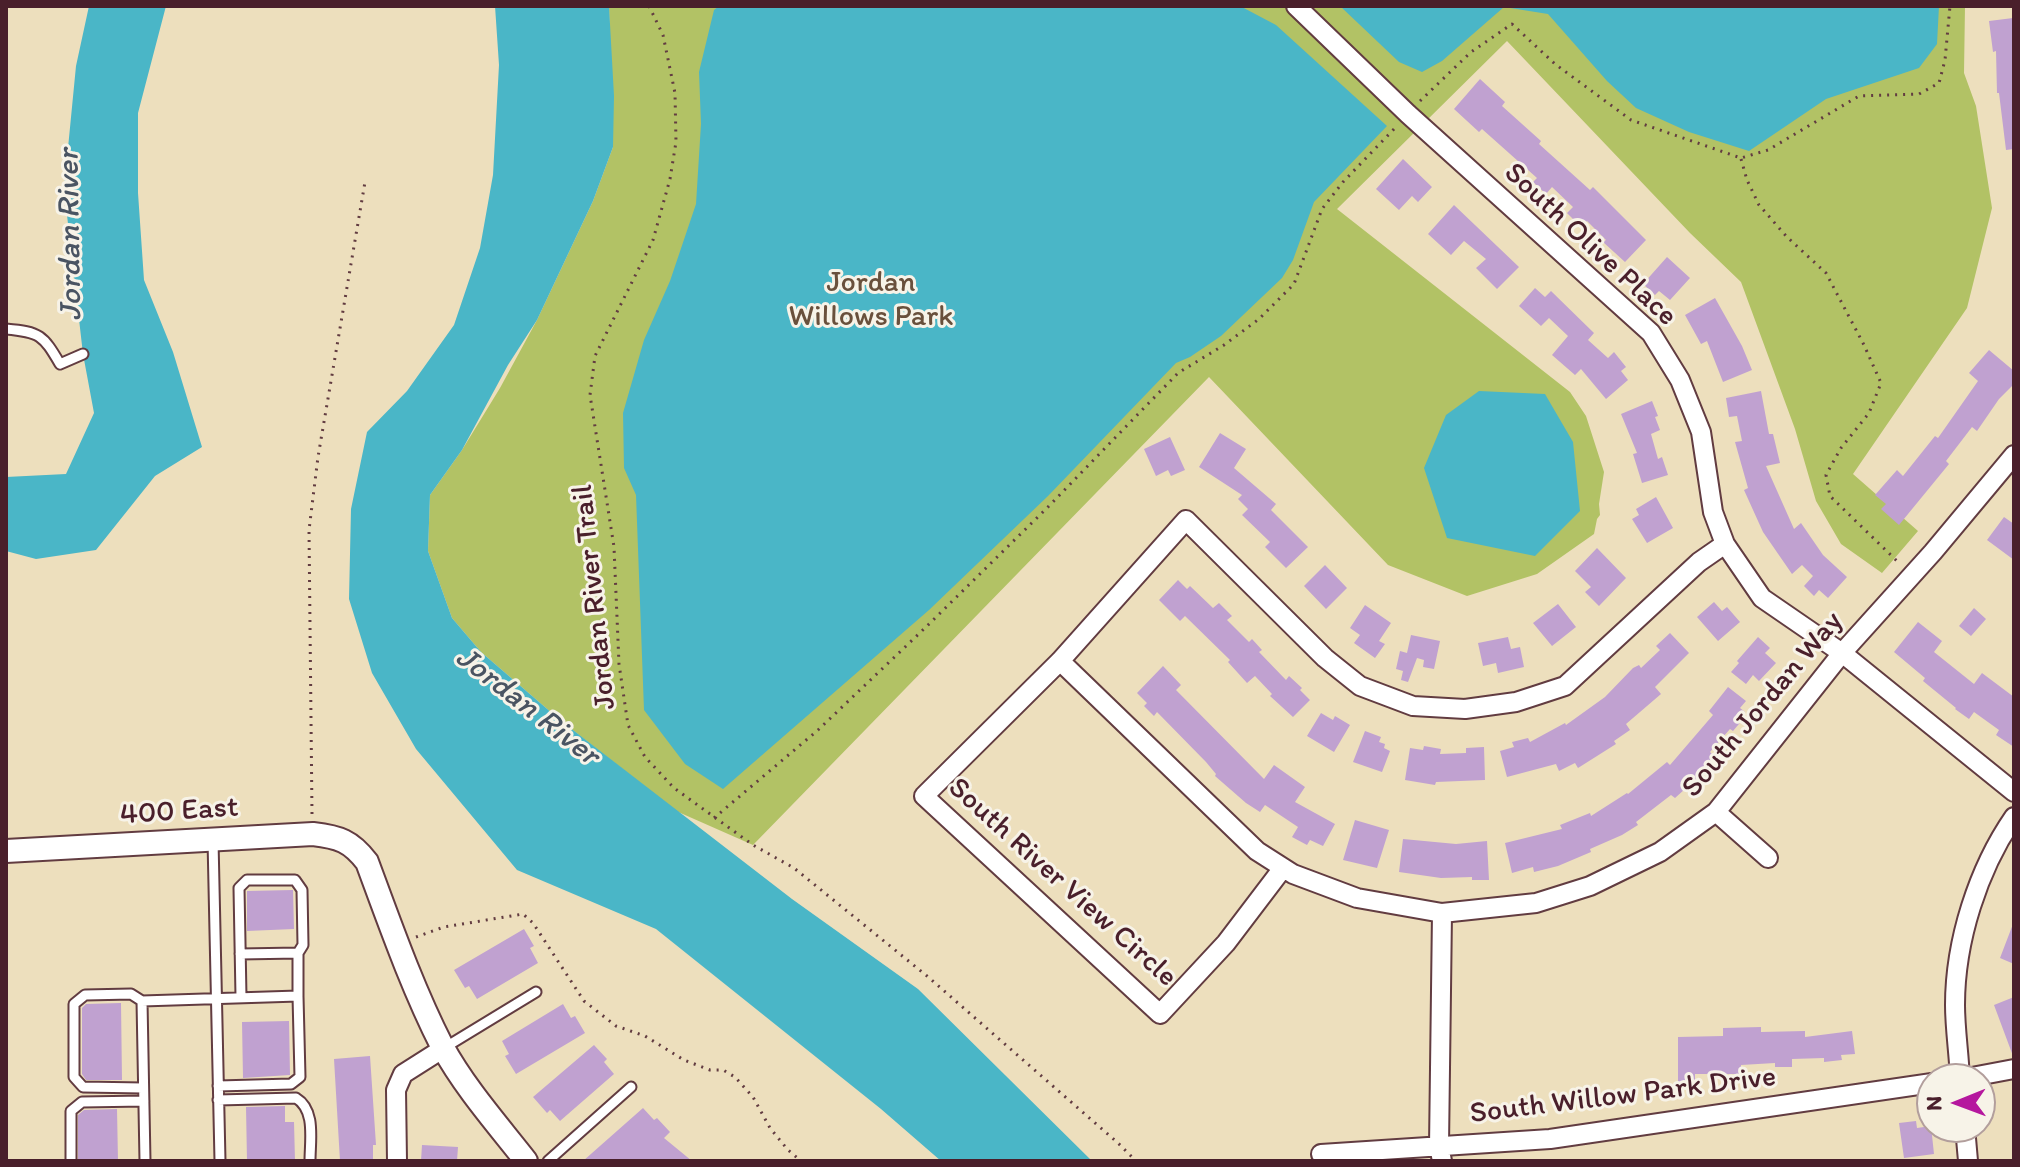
<!DOCTYPE html>
<style>
body{margin:0}
#map{position:relative;width:2020px;height:1167px;overflow:hidden;background:#eddfbd;font-family:Itim,sans-serif}
canvas{display:block}
.frame{position:absolute;inset:0;border:8px solid #4a1f2b;pointer-events:none}
.north{position:absolute;left:1916px;top:1063px;width:80px;height:80px;box-sizing:border-box;background:#f7f3e8;border:2px solid #b29e9c;border-radius:50%;rotate:269deg;font-size:22px;font-weight:700;line-height:32px;text-align:center;color:#4a1f2b}
.north::after{content:'';display:block;margin:auto;width:28px;height:36px;background:#b5179e;clip-path:polygon(50% 0,100% 100%,50% 72%,0 100%)}
</style>
<div id="map">
<canvas width="2020" height="1167"></canvas>
<div class="frame"></div>
<div class="north">N</div>
</div>
<script>
const c = document.querySelector('canvas').getContext('2d');
c.lineJoin = 'round';
function fillPath(path, color) {
  c.fillStyle = color;
  c.fill(path, 'evenodd');
}
function stroke(path, color, width, dash) {
  c.strokeStyle = color;
  c.lineWidth = width;
  c.lineCap = dash ? 'butt' : 'round';
  c.setLineDash(dash || []);
  c.stroke(path);
}
function label(font, color, halo, rows, align = 'center') {
  c.font = font + ' Itim,sans-serif';
  c.lineWidth = 6;
  c.setLineDash([]);
  c.textBaseline = 'middle';
  c.strokeStyle = halo;
  c.fillStyle = color;
  for (const [text, x, y, turn = 0] of rows) {
    c.save();
    c.translate(x, y);
    c.rotate((+turn || 0) * Math.PI / 180);
    c.textAlign = isNaN(turn) ? turn : align;
    if (halo) c.strokeText(text, 0, 0);
    c.fillText(text, 0, 0);
    c.restore();
  }
}
fillPath(new Path2D(`
 M609,6H1965L1964,73L1976,106L1992,208L1967,308L1853,474L1918,531L1882,573L1841,544L1816,501L1795,429L1741,282L1690,233L1507,41L1337,209L1570,392L1586,416L1604,472L1599,504L1600,515L1597,519L1594,534L1537,574L1467,596L1388,565L1209,377L753,845L676,811L560,720L481,652L452,618L428,551L430,495L462,450L500,388L537,320L593,201L613,147Z`), '#b2c265');
fillPath(new Path2D(`
 M89,6H166L138,113V193L144,280L173,352L202,447L155,476L96,550L36,559L6,551V477L66,474L94,413L83,354L64,189L76,66Z
 M495,6H609L614,96L613,147L593,201L537,320L508,365L462,450L430,495L428,551L452,618L481,652L560,720L792,899L918,989L1092,1161H941L881,1109L656,929L517,870L416,749L372,673L349,599L351,509L367,432L407,391L454,325L480,248L493,175L499,65Z
 M719,6H1240L1276,25L1387,126L1314,202L1293,260L1282,278L1221,336L1190,357L1176,363L1048,496L929,610L723,789L685,764L644,710L636,495L624,468L623,413L644,340L670,281L696,204L701,124L699,72L714,10Z
 M1340,6H1939L1937,44L1919,68L1826,99L1749,151L1689,132L1636,108L1607,81L1548,14L1504,7L1442,61L1422,72L1399,62Z
 M1479,391L1545,394L1573,442L1580,511L1535,556L1447,538L1424,468L1446,415Z`), '#4ab6c7');
fillPath(new Path2D(`
 M2013,18L2014,149L2006,150L1999,93H1997L1996,51L1993,52L1989,21Z
 M1480,79L1505,102L1502,106L1541,141L1539,144L1590,190L1593,187L1646,240L1625,262L1603,242L1606,240L1587,221L1581,227L1567,213L1573,207L1552,187L1546,194L1533,182L1537,178L1482,129L1479,132L1454,109Z
 M1403,159L1432,187L1418,202L1412,196L1399,210L1376,189Z
 M1454,205L1519,267L1497,289L1476,268L1486,259L1464,241L1451,255L1428,234Z
 M1667,257L1690,278L1670,300L1659,291L1655,295L1643,284Z
 M1535,288L1545,297L1551,291L1594,333L1588,340L1608,358L1614,352L1626,367L1621,371L1628,380L1606,399L1581,369L1575,375L1552,355L1568,336L1549,318L1541,326L1519,306Z
 M1715,298L1742,346L1752,370L1723,382L1707,341L1701,344L1685,315Z
 M1989,350L2014,371V384L1999,399L1977,431L1972,427L1946,461L1949,464L1899,525L1881,509L1886,504L1875,495L1897,470L1903,476L1935,436L1938,438L1978,381L1969,373Z
 M1761,391L1769,434H1773L1780,463L1766,466L1794,529L1801,523L1823,555L1847,577L1828,598L1819,590L1814,596L1804,586L1813,576L1802,565L1792,574L1763,532L1744,490L1748,488L1735,442L1742,441L1737,416L1729,417L1726,398Z
 M1652,401L1658,416L1655,417L1660,430L1651,434L1658,459L1662,457L1668,475L1642,483L1633,454L1637,453L1621,414Z
 M1220,433L1246,449L1234,468L1276,504L1271,510L1308,547L1286,568L1265,547L1270,542L1242,515L1248,509L1238,499L1242,495L1199,467Z
 M1170,437L1185,470L1171,476L1168,470L1156,476L1144,449Z
 M1656,497L1673,528L1647,543L1632,519L1639,515L1636,509Z
 M2004,517L2014,524V560L1987,540Z
 M1597,548L1626,578L1599,606L1585,592L1591,587L1575,571Z
 M1325,565L1347,588L1326,609L1304,586Z
 M1178,580L1187,589L1190,586L1213,608L1219,603L1232,616L1227,620L1249,642L1252,639L1262,650L1259,652L1286,680L1289,676L1302,688L1300,690L1310,700L1293,717L1270,696L1272,694L1255,676L1247,683L1228,662L1230,660L1185,616L1180,621L1159,600Z
 M1714,602L1722,611L1727,607L1740,622L1718,641L1697,617Z
 M1558,604L1576,627L1552,646L1533,623Z
 M1365,605L1391,623L1379,641L1385,644L1375,658L1354,643L1360,635L1350,628Z
 M1974,608L1986,619L1971,636L1959,626Z
 M1918,622L1942,641L1934,652L1974,684L1982,673L2014,697V747L1996,735L1999,730L1974,712L1969,719L1955,709L1956,708L1923,681L1925,678L1894,652Z
 M1670,633L1689,653L1655,687L1661,694L1626,724L1630,730L1614,741L1616,744L1578,768L1575,763L1559,771L1556,764L1507,777L1500,751L1514,747L1512,742L1528,738L1530,742L1565,723L1566,725L1605,697L1633,668L1639,665L1641,668L1660,650L1656,646Z
 M1411,635L1440,641L1434,669L1423,667L1424,660L1417,658L1408,682L1401,680L1403,671L1396,669L1400,651L1407,653Z
 M1508,637L1511,649L1520,647L1524,667L1498,673L1496,663L1483,666L1478,643Z
 M1758,637L1770,648L1765,653L1776,663L1759,681L1753,675L1746,684L1731,672L1739,663L1737,661Z
 M1163,666L1181,685L1176,690L1264,779L1274,765L1305,787L1295,802L1335,824L1323,846L1310,840L1307,845L1292,837L1298,827L1265,805L1260,812L1246,803L1215,776L1216,774L1206,762L1157,712L1154,716L1144,706L1147,703L1137,693Z
 M1728,687L1746,701L1740,708L1745,712L1741,715L1744,718L1733,731L1730,729L1710,752L1715,757L1695,780L1675,798L1671,795L1636,822L1638,825L1622,835L1590,849L1591,852L1558,866L1534,872L1533,867L1512,873L1505,843L1562,829L1560,825L1590,813L1591,816L1627,793L1628,794L1667,762L1670,765L1713,715L1709,711Z
 M1321,713L1333,720L1335,716L1350,725L1334,752L1307,736Z
 M1365,731L1381,737L1379,742L1385,744L1384,748L1390,751L1382,772L1353,762Z
 M1424,746L1441,749L1440,754L1466,753V748L1484,747L1485,780L1436,782L1435,785L1405,780L1410,748L1423,750Z
 M1355,820L1389,830L1377,868L1343,860Z
 M1403,839L1456,844L1487,841L1489,880H1472V877L1441,878L1399,872Z
 M247,891L293,890L294,929L247,931Z
 M2013,924L2014,925V964L2000,958Z
 M524,929L534,946L530,948L538,963L477,999L469,986L465,988L454,970Z
 M2014,997V1056H2013L1994,1005Z
 M121,1003L122,1080H86L82,1074V1008L86,1004Z
 M563,1004L571,1018L575,1016L585,1033L516,1074L505,1056L509,1054L502,1041Z
 M289,1021L290,1075L243,1078L242,1022Z
 M1761,1027V1032L1805,1031V1037L1852,1031L1855,1054L1841,1055L1842,1060L1824,1062V1058L1792,1059V1067H1775V1063L1741,1065V1074H1695V1083L1678,1084V1037L1723,1036V1028Z
 M594,1045L607,1059L604,1062L614,1074L560,1121L550,1110L547,1113L533,1097Z
 M370,1056L376,1145H373V1161H340L334,1059Z
 M285,1106V1122H294L295,1161H247L246,1107Z
 M643,1108L654,1120L657,1118L670,1132L664,1138L692,1161H583Z
 M117,1109L118,1161H78V1115L84,1110Z
 M1916,1121L1917,1128L1931,1126L1934,1154L1904,1158L1899,1123Z
 M422,1145L458,1147L457,1161H421Z`), '#c0a1d0');
const service = new Path2D(`
 M6,329C40,332 43,335 60,364L83,354
 M213,840L220,1161
 M240,954L298,953
 M142,1001L131,994L85,995L74,1004V1077L83,1087L143,1088
 M444,1048L536,992
 M218,1086L291,1084L300,1077L298,996
 M218,1100L296,1098C316,1110 310,1140 310,1161
 M71,1161V1111L82,1102L144,1101
 M145,1161L142,1001L298,996V953L303,945L302,890L295,880H247L239,888L241,997
 M548,1161L631,1087`);
const minor = new Path2D(`
 M1296,6L1408,114L1651,333L1680,380L1701,432L1713,512L1725,544L1762,598L1842,653L2014,792
 M1060,661L1257,851L1293,874L1357,898L1442,913L1536,903L1590,886L1660,852L1716,812L1842,653L1933,552L2014,455
 M1716,812L1768,858
 M1283,868L1226,943L1160,1014L924,796L1060,661L1186,520L1325,658L1360,686L1413,706L1465,709L1516,702L1565,686L1699,562L1725,544
 M1442,913L1439,1146L1442,1161
 M1960,1079C1959,1054 1955,1029 1955,1005C1955,941 1978,869 2014,817
 M1961,1079L2014,1069
 M1965,1127L1968,1161
 M1321,1154L1550,1139L1932,1083
 M397,1161L396,1090L403,1074L444,1048`);
const tertiary = new Path2D(`
 M6,851L313,834C339,837 351,841 367,862C390,924 412,987 442,1046C465,1088 497,1124 526,1161`);
stroke(service, '#623c41', 13);
stroke(minor, '#623c41', 22);
stroke(tertiary, '#623c41', 26);
stroke(new Path2D(`
 M649,6L663,35L675,93L676,142L670,179L653,240L595,356L590,395L614,547L619,664L628,725L645,757L674,788L753,845L794,868L927,976L1118,1143L1136,1161
 M1420,101L1471,52L1512,24L1555,64L1631,120L1741,158L1768,150L1859,96L1919,94L1939,83L1945,60L1950,6
 M1741,159L1747,180L1759,205L1787,237L1826,273L1864,345L1881,383L1869,413L1841,448L1826,475L1830,496L1898,562
 M312,814L309,530L318,457L365,182
 M714,818L818,730L926,627L1046,509L1178,373L1224,345L1259,319L1294,284L1322,209L1343,182L1396,127
 M416,937L444,927L523,914L533,923L584,1001L616,1026L645,1036L684,1060L710,1070H723L735,1077L753,1097L770,1128L788,1150L801,1161`), '#623c41', 3, [2, 6]);
stroke(service, '#fff', 9);
stroke(minor, '#fff', 18);
stroke(tertiary, '#fff', 22);
label('30px', '#4a1f2b', '#f7f3e8', [
 ["South Olive Place",1590,245,43],
 ["Jordan River Trail",595,597,-96],
 ["South Jordan Way",1763,705,-50],
 ["400 East",179,812,-4],
 ["South River View Circle",1062,883,42],
 ["South Willow Park Drive",1623,1096,-7]
]);
label('30px', '#69503c', '#f7f3e8', [
 ["Jordan",871,283],
 ["Willows Park",871,317]
]);
label('italic 32px', '#4a5462', '#f7f3e8', [
 ["Jordan River",71,235,-91],
 ["Jordan River",527,707,38]
]);
</script>
